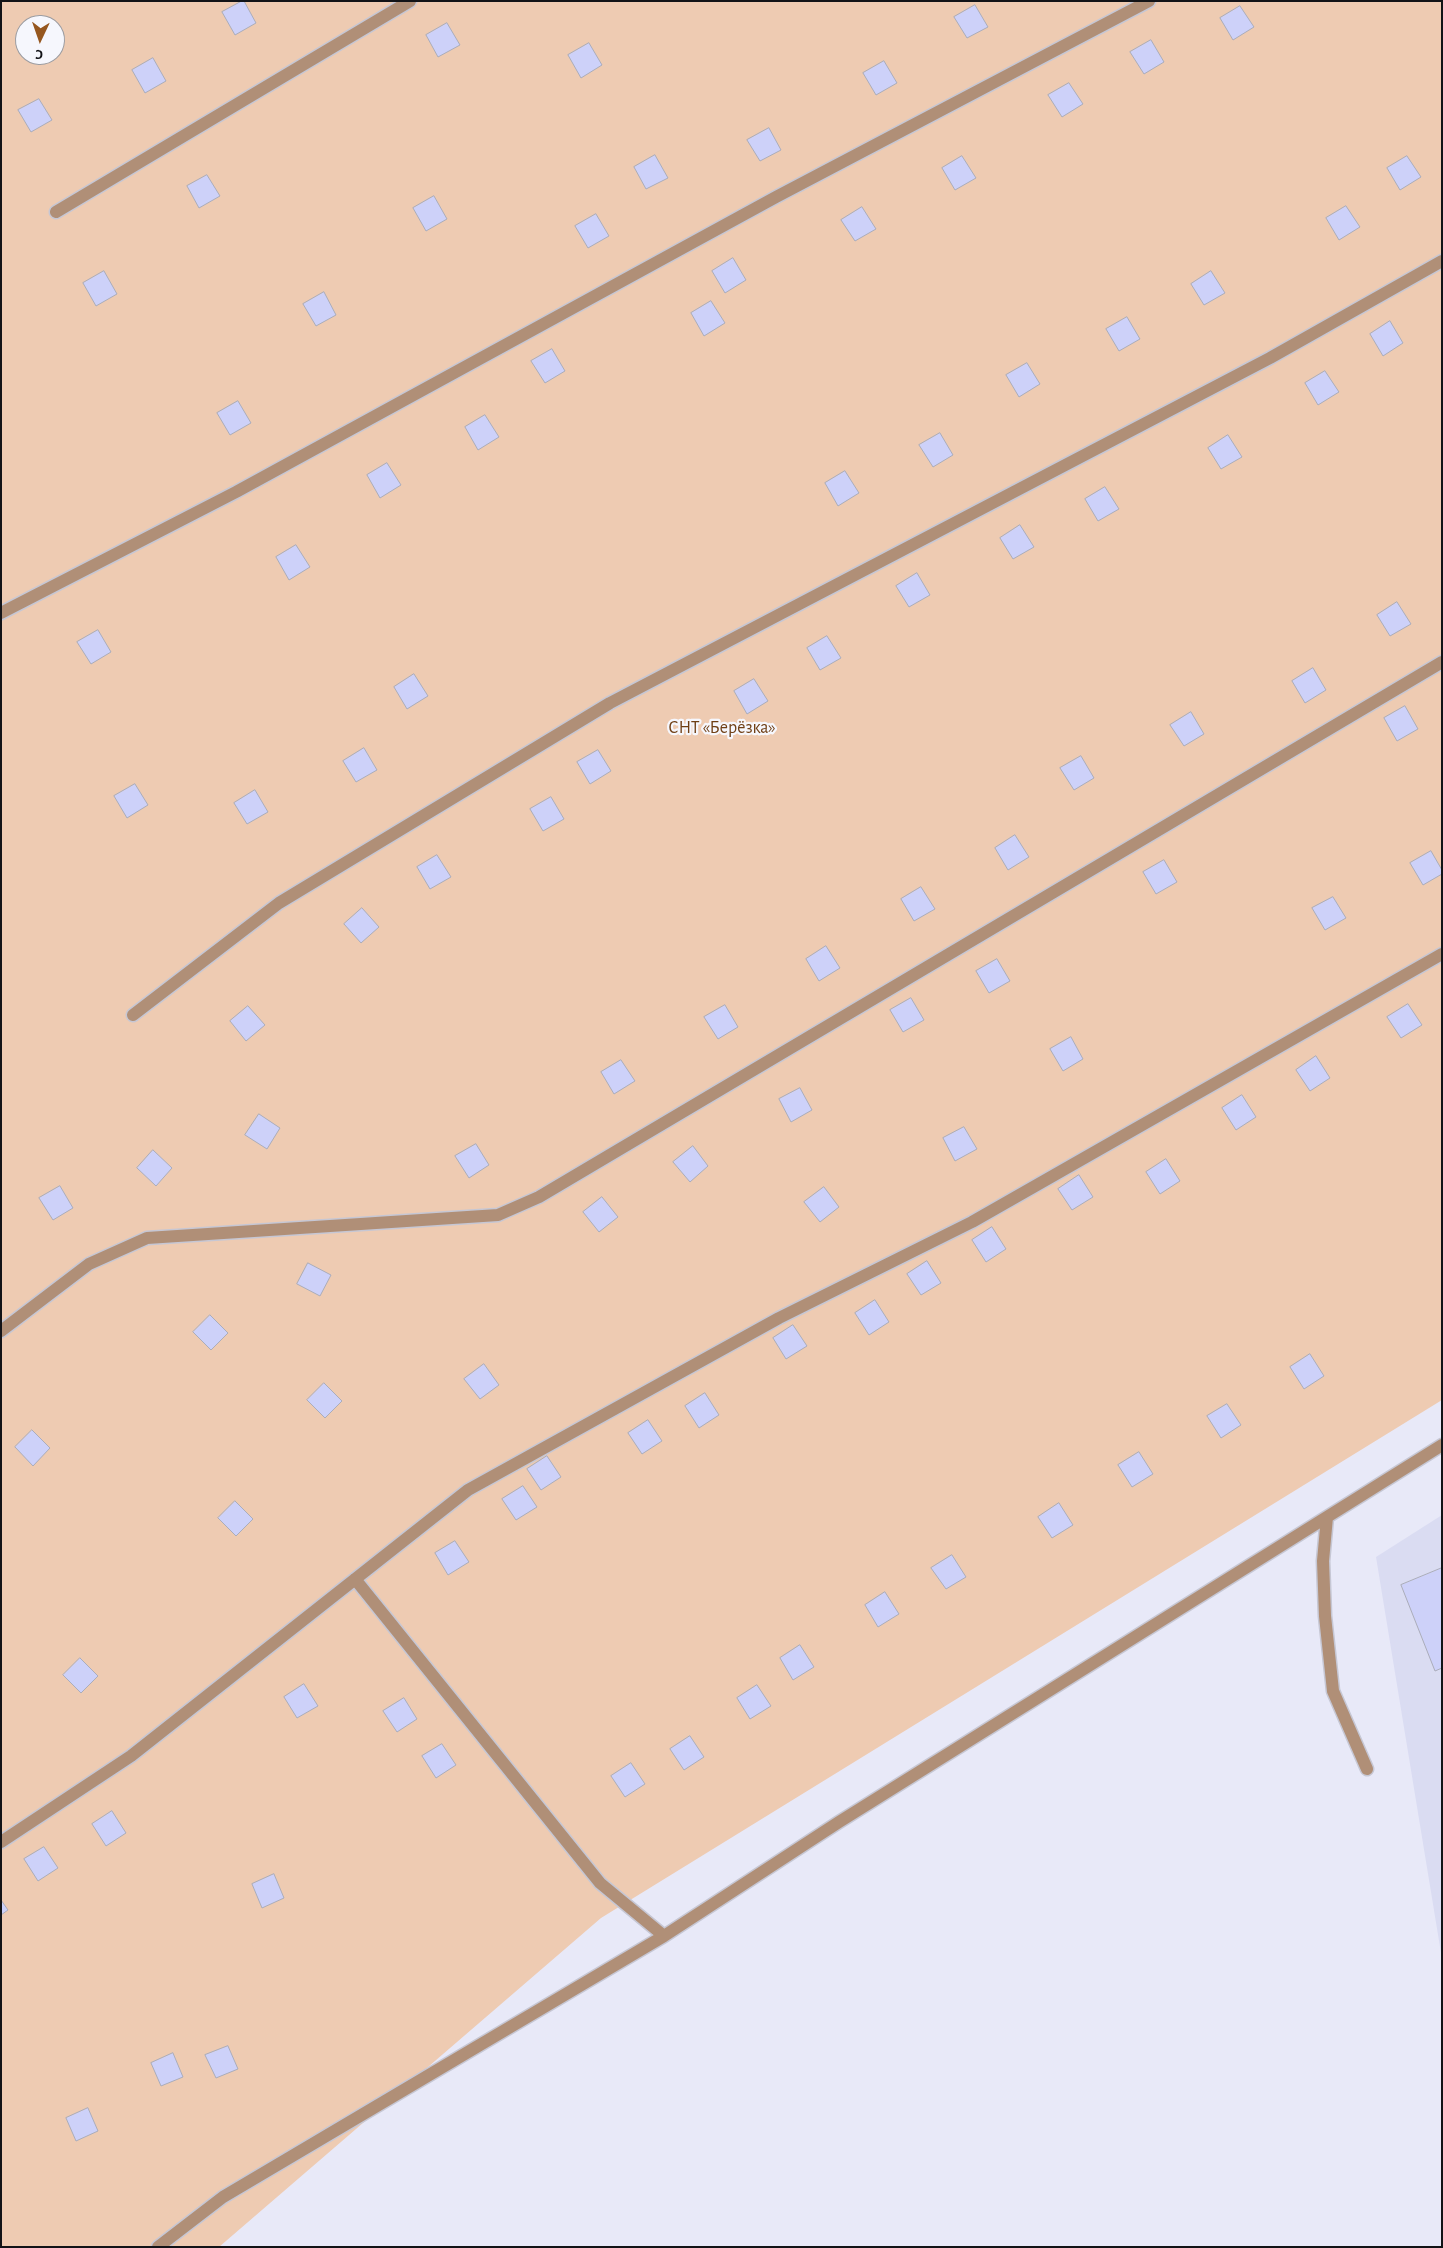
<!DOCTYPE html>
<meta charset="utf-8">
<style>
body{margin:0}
#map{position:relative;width:1443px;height:2248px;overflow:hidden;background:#e8e9f8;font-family:"Alegreya Sans",sans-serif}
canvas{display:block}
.frame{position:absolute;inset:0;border:2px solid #121317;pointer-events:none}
.north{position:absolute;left:15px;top:15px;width:50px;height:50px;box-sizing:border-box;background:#f6f7fd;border:1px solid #9b9ca1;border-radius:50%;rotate:183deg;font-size:14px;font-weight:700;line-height:20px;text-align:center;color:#121317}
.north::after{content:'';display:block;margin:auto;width:18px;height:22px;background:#96571f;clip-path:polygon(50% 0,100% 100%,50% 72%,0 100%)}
</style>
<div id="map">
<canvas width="1443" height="2248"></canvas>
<div class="frame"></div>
<div class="north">С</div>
</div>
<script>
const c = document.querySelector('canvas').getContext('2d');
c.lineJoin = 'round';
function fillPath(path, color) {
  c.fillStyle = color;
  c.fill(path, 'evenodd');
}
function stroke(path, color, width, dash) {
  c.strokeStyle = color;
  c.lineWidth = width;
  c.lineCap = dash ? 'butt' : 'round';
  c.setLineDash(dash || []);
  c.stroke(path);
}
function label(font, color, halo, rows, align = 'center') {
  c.font = font + ' "Alegreya Sans",sans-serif';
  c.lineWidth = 4.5;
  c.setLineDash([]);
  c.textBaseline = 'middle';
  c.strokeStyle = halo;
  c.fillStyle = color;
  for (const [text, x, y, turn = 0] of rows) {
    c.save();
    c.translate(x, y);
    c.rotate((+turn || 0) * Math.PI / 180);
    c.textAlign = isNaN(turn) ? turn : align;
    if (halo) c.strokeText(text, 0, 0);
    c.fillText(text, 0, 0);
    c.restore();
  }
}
fillPath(new Path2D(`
 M1442,1515V1959L1376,1557Z`), '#dadcf2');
fillPath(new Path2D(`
 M1,1H1442V1400L601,1918L219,2247H1ZM25,25H55V55H25Z`), '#eecbb2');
const building = new Path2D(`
 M242,1H244L256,23L235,35L222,12Z
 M975,5L988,27L967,38L954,17Z
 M1240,6L1254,27L1233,40L1220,18Z
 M447,23L460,45L438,57L426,35Z
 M1151,40L1164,62L1144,74L1130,52Z
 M589,43L602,65L581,78L568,55Z
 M153,58L166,81L145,93L132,70Z
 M884,61L897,83L876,95L863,73Z
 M1069,83L1083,104L1062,117L1048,95Z
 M39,99L52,120L31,132L18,110Z
 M769,128L781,150L760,161L747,140Z
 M655,155L668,178L646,189L634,167Z
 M962,156L976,178L955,190L942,168Z
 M1407,156L1421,177L1400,190L1387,168Z
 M207,175L220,196L199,208L187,186Z
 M434,196L447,219L426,231L413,208Z
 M1346,206L1360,227L1339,240L1326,218Z
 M862,207L876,229L855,241L841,220Z
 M596,214L609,236L588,248L575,226Z
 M733,258L746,280L725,293L712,271Z
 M104,271L117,294L96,306L83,283Z
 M1211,271L1225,293L1204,305L1191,284Z
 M324,292L336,315L316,326L303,304Z
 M711,301L725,323L704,336L691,313Z
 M1127,317L1140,339L1119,351L1106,329Z
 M1390,321L1403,343L1383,356L1370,334Z
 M552,349L565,371L545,383L531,361Z
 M1027,363L1040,384L1019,397L1006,375Z
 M1325,371L1339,392L1318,405L1305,383Z
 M238,401L251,423L230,435L217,413Z
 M485,415L499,437L478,450L465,427Z
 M940,433L953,455L933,467L919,445Z
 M1228,435L1242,457L1221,469L1208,448Z
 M387,463L401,485L380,498L367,475Z
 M845,471L859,493L838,506L825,483Z
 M1105,487L1119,509L1098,521L1085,499Z
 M1020,525L1034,547L1013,559L1000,538Z
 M296,545L310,567L289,580L276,557Z
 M917,573L930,595L909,607L896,586Z
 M1397,602L1411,624L1390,636L1377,615Z
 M98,630L111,652L91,664L77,642Z
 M827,636L841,658L820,670L807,648Z
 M1313,668L1326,690L1305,703L1292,681Z
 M414,674L428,696L407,709L394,687Z
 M754,679L768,701L747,714L734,691Z
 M1405,706L1418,729L1397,741L1384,718Z
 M1191,712L1204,734L1184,746L1170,725Z
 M364,748L377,770L356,782L343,761Z
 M598,750L611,771L590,784L577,762Z
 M1081,756L1094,778L1074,790L1060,768Z
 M135,784L148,805L127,818L114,796Z
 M255,790L268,812L247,824L234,803Z
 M551,797L564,819L543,831L530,809Z
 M1015,835L1029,857L1008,870L995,848Z
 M1431,851L1442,870V874L1423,885L1410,863Z
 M437,855L451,877L430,889L417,867Z
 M1164,860L1177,882L1156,894L1143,872Z
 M921,887L935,909L914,921L901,899Z
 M1333,897L1346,918L1325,930L1312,908Z
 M362,908L379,927L361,943L344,924Z
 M826,946L840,968L819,981L806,959Z
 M997,959L1010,981L989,993L976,971Z
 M911,998L924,1020L903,1032L890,1010Z
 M1408,1004L1422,1025L1401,1038L1387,1017Z
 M725,1005L738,1027L718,1039L704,1017Z
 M248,1006L265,1025L246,1041L230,1021Z
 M1071,1037L1083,1059L1063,1071L1050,1049Z
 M1316,1056L1330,1078L1310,1091L1296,1070Z
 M621,1060L635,1081L614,1094L601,1072Z
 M800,1088L812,1110L791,1122L779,1099Z
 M1242,1095L1256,1117L1236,1130L1222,1108Z
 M259,1114L280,1128L267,1149L245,1135Z
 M964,1127L977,1149L955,1161L943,1138Z
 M476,1144L489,1165L469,1178L455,1156Z
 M693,1146L708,1166L690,1182L673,1162Z
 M153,1150L172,1168L156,1186L137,1168Z
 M1166,1159L1180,1181L1160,1194L1146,1172Z
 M1079,1175L1093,1197L1072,1210L1058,1189Z
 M60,1186L73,1208L53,1220L39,1198Z
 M824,1187L839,1207L820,1222L804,1202Z
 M602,1197L618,1217L599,1232L583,1212Z
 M992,1227L1006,1249L986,1262L972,1240Z
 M927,1261L941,1283L921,1295L907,1274Z
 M308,1263L331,1275L320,1296L297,1284Z
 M875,1300L889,1322L869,1335L855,1313Z
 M210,1315L228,1333L211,1350L193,1332Z
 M793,1325L807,1346L786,1359L773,1338Z
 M1310,1354L1324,1376L1304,1389L1290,1367Z
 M484,1364L499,1385L480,1399L464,1379Z
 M324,1383L342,1401L325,1418L307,1400Z
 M705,1393L719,1415L699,1428L685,1406Z
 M1227,1404L1241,1425L1221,1438L1207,1416Z
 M648,1420L662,1441L642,1454L628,1433Z
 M32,1430L50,1448L33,1466L15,1447Z
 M1139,1452L1153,1474L1132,1487L1118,1465Z
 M547,1456L561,1477L541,1490L527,1469Z
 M523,1486L537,1507L516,1520L502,1499Z
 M235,1501L253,1519L236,1536L218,1518Z
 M1059,1503L1073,1525L1052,1538L1038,1517Z
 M455,1541L469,1562L448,1575L435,1553Z
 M952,1555L966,1577L946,1589L931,1568Z
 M1442,1568V1668L1435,1671L1401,1585Z
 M885,1592L899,1614L878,1627L865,1605Z
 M800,1645L814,1667L793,1680L780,1658Z
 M80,1658L98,1676L81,1693L63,1675Z
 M304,1684L318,1706L297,1718L284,1697Z
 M757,1685L771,1706L750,1719L737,1698Z
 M404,1698L417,1719L397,1732L383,1711Z
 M690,1736L704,1757L684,1770L670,1749Z
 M442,1744L456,1765L436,1778L422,1756Z
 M631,1763L645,1784L625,1797L611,1776Z
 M112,1811L126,1833L106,1846L92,1824Z
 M44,1847L58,1868L38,1881L24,1859Z
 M274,1874L284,1898L262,1908L252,1884Z
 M1,1900L8,1910L1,1915Z
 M228,2046L238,2069L216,2078L205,2055Z
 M173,2053L183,2077L161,2086L151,2063Z
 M88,2108L98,2131L76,2141L66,2118Z`);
fillPath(building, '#cdd1f9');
stroke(building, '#abadba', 1);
const service = new Path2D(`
 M56,212L410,1
 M1,613L236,492L776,197L1149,1
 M133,1015L279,903L610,703L1270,358L1442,261
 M1,1331L89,1264L147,1238L498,1215L539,1197L1442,662
 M1327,1517L1323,1561L1325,1616L1333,1691L1367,1769
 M355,1579L600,1883L664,1936
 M1,1842L131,1756L468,1490L779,1318L972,1222L1442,954
 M158,2247L223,2197L664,1936L839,1822L1442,1445`);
stroke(service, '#c6c7d4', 15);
stroke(service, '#b08f77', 12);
label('18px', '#6f3f15', '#f6f7fd', [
 ["СНТ «Берёзка»",722,728]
]);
</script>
